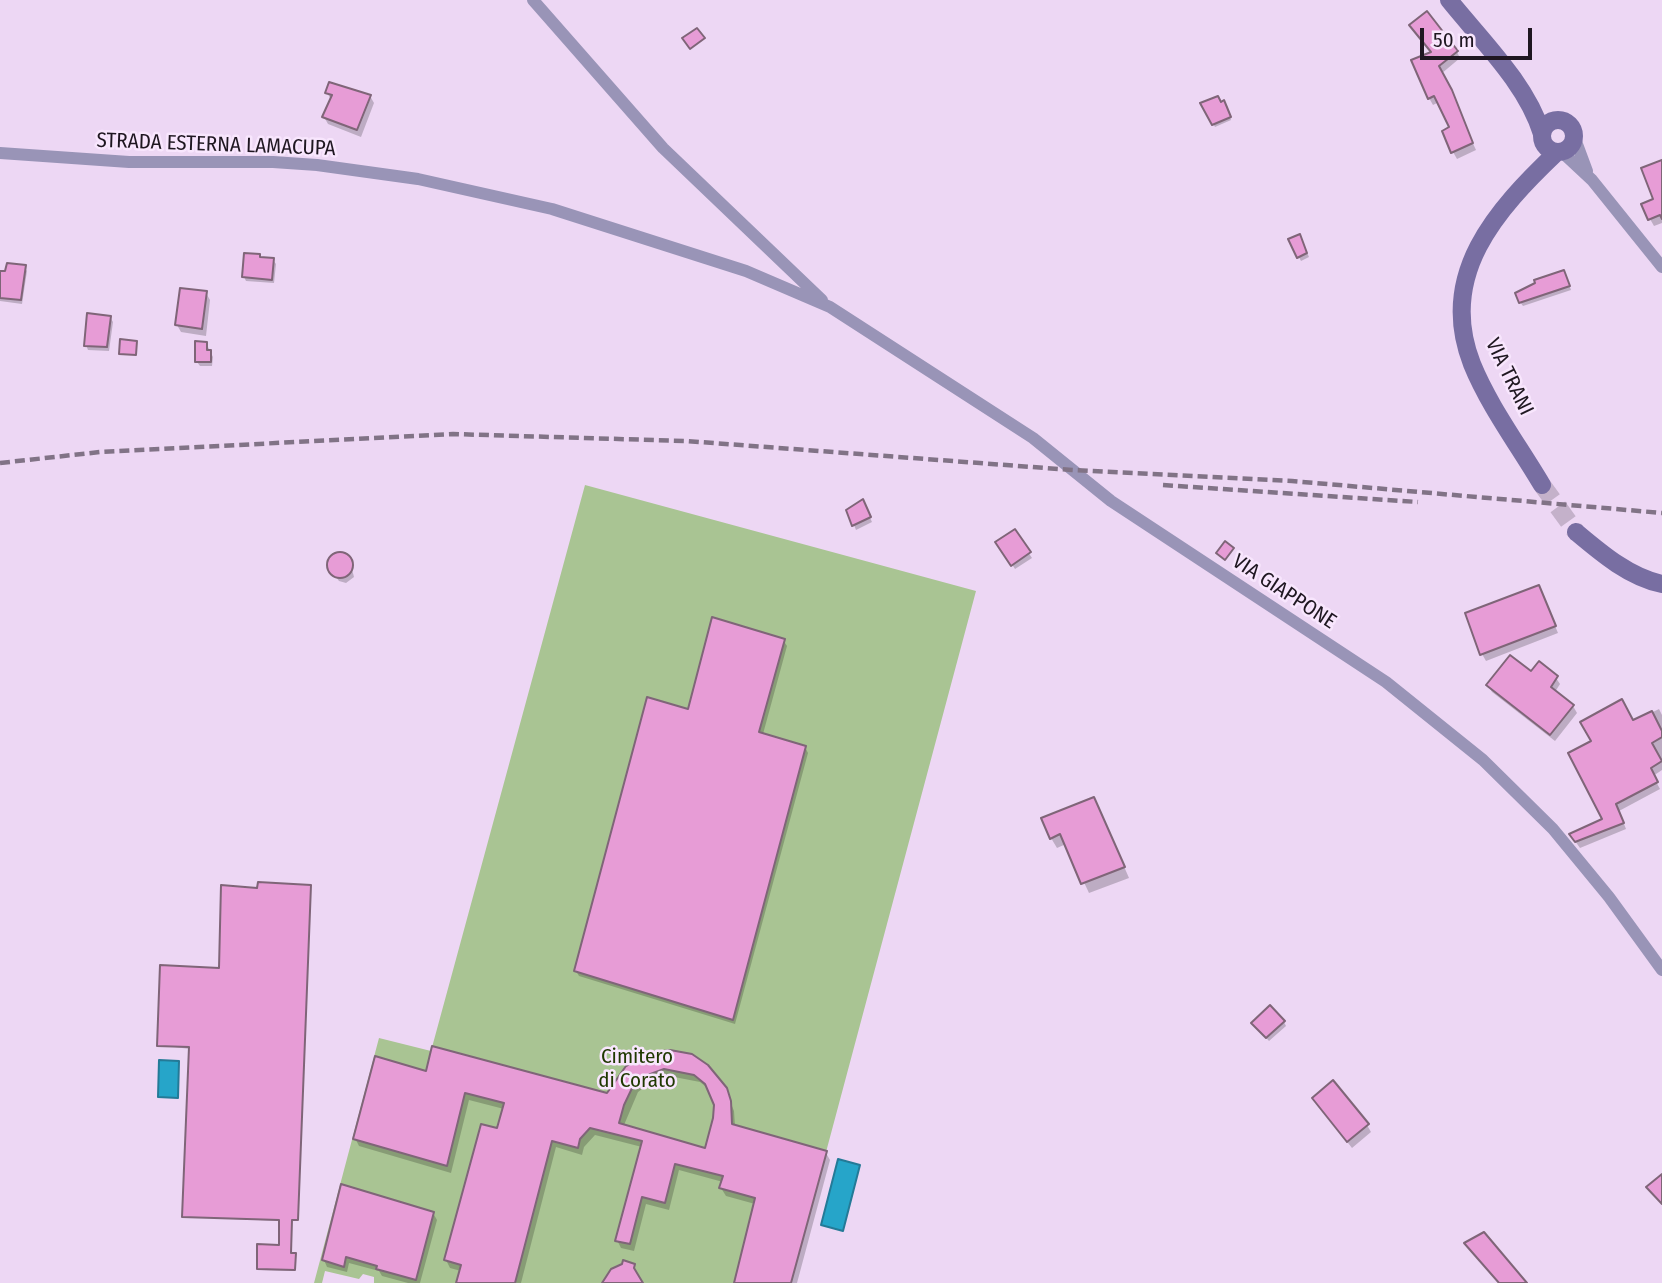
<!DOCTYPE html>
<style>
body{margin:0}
#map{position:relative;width:1662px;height:1283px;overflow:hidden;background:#edd7f4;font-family:"Fira Sans Condensed",sans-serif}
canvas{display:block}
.scale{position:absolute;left:1420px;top:28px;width:112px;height:32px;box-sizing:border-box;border:4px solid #1f1721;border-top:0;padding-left:9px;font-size:21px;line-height:24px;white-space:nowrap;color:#1f1721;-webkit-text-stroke:5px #f8e6fd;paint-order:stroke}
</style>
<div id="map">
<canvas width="1662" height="1283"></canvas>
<div class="scale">50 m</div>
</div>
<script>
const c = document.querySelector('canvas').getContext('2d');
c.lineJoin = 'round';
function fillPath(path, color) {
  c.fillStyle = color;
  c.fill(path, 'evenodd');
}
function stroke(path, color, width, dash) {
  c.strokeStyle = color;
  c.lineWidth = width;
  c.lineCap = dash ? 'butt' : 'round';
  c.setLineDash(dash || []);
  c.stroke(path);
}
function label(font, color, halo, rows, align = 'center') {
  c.font = font + ' "Fira Sans Condensed",sans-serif';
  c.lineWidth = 5;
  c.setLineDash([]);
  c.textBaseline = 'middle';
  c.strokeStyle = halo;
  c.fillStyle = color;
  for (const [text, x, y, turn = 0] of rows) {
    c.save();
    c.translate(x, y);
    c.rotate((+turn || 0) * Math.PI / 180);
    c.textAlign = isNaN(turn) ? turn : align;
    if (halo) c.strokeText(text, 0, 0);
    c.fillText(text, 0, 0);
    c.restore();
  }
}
fillPath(new Path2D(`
 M585,485L976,591L791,1283H374V1277L363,1274L359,1279L325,1271L322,1283H314L379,1038L431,1051Z`), '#a9c493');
const water = new Path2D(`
 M159,1060L179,1061L178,1098L158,1097Z
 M838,1159L860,1165L843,1231L821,1225Z`);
fillPath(water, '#26a5c9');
stroke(water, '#247a97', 2);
fillPath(new Path2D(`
 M1457,52L1460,58L1441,74L1476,150L1457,159L1453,152L1452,128L1439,102L1433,105L1429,98L1414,61L1432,53Z
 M327,92L370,96L374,103L361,137L328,124L324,117L331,100Z
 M1202,104L1225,105L1231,120L1215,127Z
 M1662,162V223L1654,226L1650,219Z
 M1290,240H1302L1309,257L1301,261Z
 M261,259L273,260L276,264L274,283L246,281L244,277Z
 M24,267L27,271L22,304L0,301V273Z
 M1566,276L1571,290L1523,306L1520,302Z
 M206,293L210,300L206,336L181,332L177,325Z
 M110,317L113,322L109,351L88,350L86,345Z
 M206,343L213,357L212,366H200L197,362Z
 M862,501L872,522L856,530L848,510Z
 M1014,531L1032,558L1015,569L998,542Z
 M335,553H342L351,565L354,577L346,583L339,581L330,569V559Z
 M1542,595L1558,633L1486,661L1482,654Z
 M783,640L787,646L763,734L805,747L808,753L735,1024L579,976L576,971L689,711Z
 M1531,674L1556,678L1560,684L1555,692L1573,706L1577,713L1555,741L1492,692L1488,685Z
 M1659,709L1662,715V770L1653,776L1660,789L1619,811L1626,829L1580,848L1575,841L1604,820L1633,722Z
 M1099,809L1129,878L1089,893L1066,844L1057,848L1051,838Z
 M310,886L298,1221H292L291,1254L296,1256L295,1271L260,1270L259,1268L281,1247V1221L184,1217L190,1049L158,1045L220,970L259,890Z
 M1284,1022L1286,1026L1269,1041L1256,1027Z
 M651,1055L725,1089L734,1111L735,1126L826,1153L830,1160L797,1283H735L755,1204L726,1196L721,1188L723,1182L679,1170L669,1210L646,1204L634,1251L621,1248L617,1240L642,1147L595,1135L584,1147L582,1155L556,1147L521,1283H458L461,1271L450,1268L446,1260L498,1131L504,1109L469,1100L451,1173L359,1146L355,1138L427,1073L608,1095ZM669,1076L700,1082L710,1090L716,1105L715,1119L706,1150L624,1125L638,1092L650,1083Z
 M1318,1105L1367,1125L1371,1132L1352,1148Z
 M433,1213L437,1220L420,1283H408L382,1276L379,1271L349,1263L347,1272L327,1267L324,1260Z`), '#0003');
const building = new Path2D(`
 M1427,11L1458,51L1439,66L1452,90L1473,143L1451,153L1442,131L1449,127L1434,96L1428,99L1411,60L1431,52L1409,25Z
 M697,28L705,38L690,49L682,38Z
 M329,82L371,95L357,130L322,117L332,95L325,93Z
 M1218,96L1221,102L1224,100L1231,117L1212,125L1200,103Z
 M1662,160V219L1660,215L1648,220L1641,204L1653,199L1641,168Z
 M1300,234L1307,253L1297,258L1288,239Z
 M244,253L260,254V257L274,258L272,280L242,277Z
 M7,263L26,265L21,300L0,298V271H5Z
 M1564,270L1570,286L1519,303L1515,293L1535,283L1534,280Z
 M180,288L207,291L202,329L175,325Z
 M87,313L111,316L107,347L84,346Z
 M120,339L137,341L136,355L119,354Z
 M195,341L207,342V350H211V362H195Z
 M863,499L871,517L852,526L846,510Z
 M1015,529L1031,552L1011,566L995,542Z
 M1225,541L1234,548L1225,560L1216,553Z
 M327 565a13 13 0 1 1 26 0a13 13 0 1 1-26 0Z
 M1539,585L1556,626L1480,655L1465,613Z
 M712,617L785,639L759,732L806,746L733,1020L574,971L647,697L688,709Z
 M1510,655L1531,671L1539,661L1558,676L1551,687L1574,705L1550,735L1486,685Z
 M1622,699L1633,720L1652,711L1662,731V737L1652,743L1662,761L1651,768L1658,782L1616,804L1624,823L1575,842L1569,834L1602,819L1568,753L1591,741L1580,722Z
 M1094,797L1125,867L1081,884L1060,834L1050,839L1041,818Z
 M258,882L311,885L298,1220H292L291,1253H296L295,1270L257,1269V1244L279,1245V1220L182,1217L189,1047L157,1046L160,965L219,968L221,885L257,888Z
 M1270,1005L1285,1021L1266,1038L1251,1023Z
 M432,1046L607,1093L626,1066L650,1053L670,1050L692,1054L708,1065L727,1088L731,1101L732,1124L827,1151L791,1283H734L755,1198L719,1188L723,1176L675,1164L665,1203L642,1197L630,1244L615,1241L642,1141L590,1128L580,1139L578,1148L552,1141L515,1283H456L461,1265L444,1260L481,1124L497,1128L504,1103L465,1093L447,1166L353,1139L375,1056L426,1071ZM664,1069L694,1075L705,1084L714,1105L713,1118L705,1148L619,1123L624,1105L634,1084L645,1076Z
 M1333,1080L1369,1124L1347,1142L1312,1098Z
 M1662,1174V1204L1646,1187Z
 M341,1184L434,1212L416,1280L376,1269L377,1266L346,1257L344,1267L322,1260Z
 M1484,1232L1527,1283H1499L1464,1243Z
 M623,1260L635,1264L634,1268L643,1283H602L611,1269L622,1264Z`);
fillPath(building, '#e79cd6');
stroke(building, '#7f6578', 2);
stroke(new Path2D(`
 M1542,485L1576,532`), '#c4b1ca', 18, [18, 9]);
stroke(new Path2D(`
 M533,0L663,148L822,300
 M1574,136L1587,171
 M1562,152L1592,180L1662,267
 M0,153L129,162H273L317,165L418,179L552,209L746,271L830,307L1033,438L1111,501L1386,682L1483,760L1553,829L1609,897L1662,970`), '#9994b7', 12);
stroke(new Path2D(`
 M1449,0C1481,40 1527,84 1542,134
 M1542 136a16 16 0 1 1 32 0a16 16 0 1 1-32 0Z
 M1542,485C1519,446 1489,406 1472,364C1437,275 1496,210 1557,152
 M1576,532C1601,553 1629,577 1662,584`), '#786ea2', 18);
stroke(new Path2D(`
 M0,463L100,452L453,434L686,441L1072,470L1292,481L1662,513
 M1163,485L1418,502`), '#817386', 4.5, [10, 5]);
label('21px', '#1f1721', '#f8e6fd', [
 ["STRADA ESTERNA LAMACUPA",216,145,2],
 ["VIA TRANI",1509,377,64],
 ["VIA GIAPPONE",1284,592,33]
]);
label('21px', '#1f3800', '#f8e6fd', [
 ["Cimitero",637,1057],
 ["di Corato",637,1081]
]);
</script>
